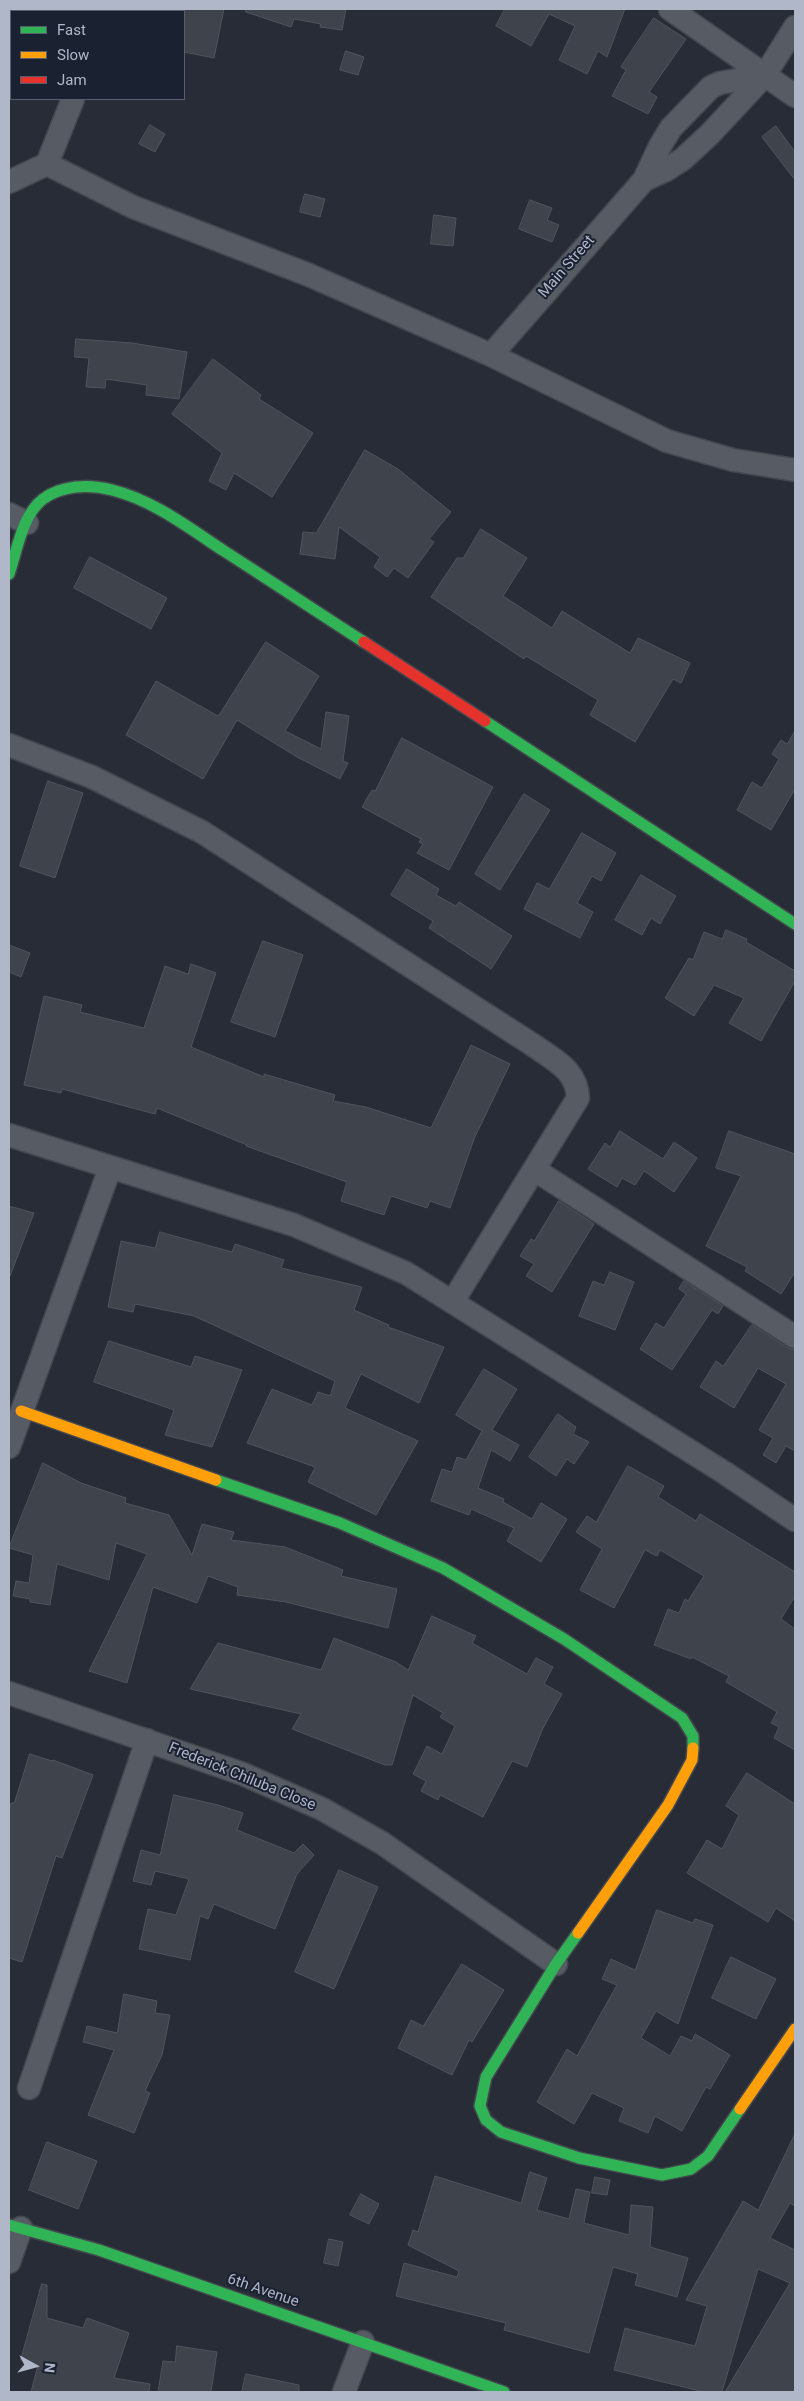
<!DOCTYPE html>
<style>
body{margin:0}
#map{position:relative;width:804px;height:2401px;overflow:hidden;background:#272c36;font-family:Roboto,sans-serif}
canvas{display:block}
.frame{position:absolute;inset:0;border:10px solid #b0b7c8;pointer-events:none}
.legend{position:absolute;left:10px;top:10px;width:175px;height:90px;box-sizing:border-box;background:#1a2131;border:1px solid #565d6d;margin:0;padding:6px 9px;list-style:none;font-size:15px;color:#b0b7c8}
.legend li{display:flex;align-items:center;gap:10px;height:25px}
.legend b{width:25px;border:1px solid #565d6d}
.north{position:absolute;left:10px;top:2341px;width:50px;height:50px;-webkit-text-stroke:4px #1a2131;paint-order:stroke;rotate:97deg;font-size:14px;font-weight:700;line-height:20px;text-align:center;color:#b0b7c8}
.north::after{content:'';display:block;margin:auto;width:18px;height:22px;background:#b0b7c8;clip-path:polygon(50% 0,100% 100%,50% 72%,0 100%)}
</style>
<div id="map">
<canvas width="804" height="2401"></canvas>
<div class="frame"></div>
<ul class="legend">
<li><b style="height:6px;background:#30b455"></b>Fast</li>
<li><b style="height:6px;background:#ff9f0a"></b>Slow</li>
<li><b style="height:6px;background:#e5322d"></b>Jam</li>
</ul>
<div class="north">N</div>
</div>
<script>
const c = document.querySelector('canvas').getContext('2d');
c.lineJoin = 'round';
function fillPath(path, color) {
  c.fillStyle = color;
  c.fill(path, 'evenodd');
}
function stroke(path, color, width, dash) {
  c.strokeStyle = color;
  c.lineWidth = width;
  c.lineCap = dash ? 'butt' : 'round';
  c.setLineDash(dash || []);
  c.stroke(path);
}
function label(font, color, halo, rows, align = 'center') {
  c.font = font + ' Roboto,sans-serif';
  c.lineWidth = 4;
  c.setLineDash([]);
  c.textBaseline = 'middle';
  c.strokeStyle = halo;
  c.fillStyle = color;
  for (const [text, x, y, turn = 0] of rows) {
    c.save();
    c.translate(x, y);
    c.rotate((+turn || 0) * Math.PI / 180);
    c.textAlign = isNaN(turn) ? turn : align;
    if (halo) c.strokeText(text, 0, 0);
    c.fillText(text, 0, 0);
    c.restore();
  }
}
const building = new Path2D(`
 M184,9H224L214,58L184,52Z
 M246,9H346L342,30L320,27L321,24L294,19L291,27L246,12Z
 M505,9H625L607,57L598,51L587,74L559,60L575,26L549,14L531,46L496,26Z
 M654,18L686,39L649,92L657,97L648,114L612,96L626,70L621,67Z
 M346,51L364,57L358,75L340,70Z
 M150,125L165,134L155,152L139,144Z
 M776,126L795,152V180L762,137Z
 M305,194L325,199L320,217L300,212Z
 M530,200L552,208L547,220L559,225L552,242L519,229Z
 M434,215L456,218L453,246L431,244Z
 M76,339L132,343L187,352L179,399L146,395L147,385L106,379L105,388L86,387L89,358L75,357Z
 M213,359L261,395L259,399L313,433L272,497L234,473L226,490L209,481L222,453L172,414Z
 M365,450L398,469L451,512L429,539L434,542L408,578L394,568L387,577L374,567L380,557L339,527L335,559L300,554L303,532L316,533Z
 M481,529L527,558L503,596L552,628L562,611L630,653L638,638L690,663L681,683L673,679L635,742L590,715L598,700L526,656L524,659L431,597L457,558H463Z
 M90,557L167,598L151,629L74,588Z
 M266,642L319,676L285,731L321,749L326,712L349,716L343,761L348,763L340,779L297,757L237,720L203,779L126,735L156,681L218,716Z
 M795,731V789L771,830L737,810L752,782L762,788L779,759L772,754L781,740L787,744Z
 M402,738L493,787L449,870L417,853L423,844L419,842L421,839L362,807L372,790L375,791Z
 M48,781L83,793L55,878L20,866Z
 M524,794L550,810L500,890L475,874Z
 M582,833L616,853L601,881L592,876L577,903L593,912L580,938L524,909L537,883L549,889Z
 M407,869L439,889L436,895L456,906L459,902L512,936L491,969L429,928L433,921L391,895Z
 M641,875L676,896L660,924L651,918L642,935L615,920Z
 M726,930L747,939L746,942L795,971V981L761,1041L729,1023L744,998L714,985L694,1016L665,998L689,958L693,960L704,932L722,939Z
 M263,941L303,955L275,1037L231,1022Z
 M9,945L30,953L21,977L9,972Z
 M191,964L216,973L191,1047L264,1077V1074L335,1095L333,1101L366,1107L431,1128L471,1045L510,1064L474,1139L450,1208L430,1201L427,1208L391,1196L384,1215L341,1201L347,1182L246,1146L247,1145L157,1108L155,1114L62,1089L61,1093L24,1085L44,996L82,1005L80,1012L144,1028L165,966L188,974Z
 M620,1131L663,1159L674,1142L697,1158L674,1192L644,1171L635,1185L622,1178L617,1187L588,1169L605,1143L610,1147Z
 M729,1131L795,1154V1272L781,1294L745,1271L747,1267L706,1246L741,1176L716,1168Z
 M559,1201L594,1224L552,1292L526,1276L534,1264L520,1256L531,1239L534,1241Z
 M9,1206L34,1213L10,1276H9Z
 M160,1232L232,1252L235,1244L284,1260L281,1268L362,1287L354,1310L389,1325L388,1327L444,1347L419,1403L361,1374L345,1408L418,1441L376,1515L308,1482L315,1467L247,1443L272,1389L312,1405L318,1392L330,1396L335,1381L194,1316L135,1304L133,1312L108,1307L121,1241L155,1248Z
 M610,1272L634,1282L615,1330L579,1316L593,1281L604,1285Z
 M684,1281L723,1306L718,1314L712,1310L672,1370L640,1349L656,1323L664,1328L686,1294L679,1289Z
 M752,1325L788,1348L795,1350V1451L786,1446L776,1463L763,1455L773,1438L759,1430L786,1384L758,1368L734,1408L700,1387L716,1361L723,1366Z
 M109,1341L191,1367L195,1356L242,1370L212,1447L165,1435L174,1410L94,1382Z
 M484,1369L517,1389L492,1430L519,1445L510,1461L491,1450L478,1488L504,1499L503,1502L532,1519L541,1503L567,1519L541,1562L507,1541L514,1528L471,1509L469,1515L431,1501L442,1469L452,1472L457,1457L466,1460L482,1431L456,1415Z
 M558,1414L576,1427L573,1434L589,1442L574,1464L567,1459L556,1476L529,1457Z
 M43,1463L81,1483L126,1498L125,1503L169,1515L192,1555L202,1524L234,1532L231,1540L285,1547L343,1570L341,1576L397,1589L388,1628L286,1602L237,1595L238,1587L208,1576L197,1603L153,1587L127,1683L89,1671L147,1554L116,1543L109,1580L57,1564L50,1605L30,1602V1599L13,1596L16,1581L29,1583L33,1555L9,1548Z
 M628,1466L664,1486L658,1497L696,1521L700,1514L795,1572V1596L781,1619L795,1629V1750L774,1738L779,1727L771,1723L777,1712L726,1682L729,1676L692,1657L691,1659L654,1645L668,1609L679,1613L685,1599L688,1601L704,1576L660,1550L657,1556L645,1550L614,1608L580,1590L602,1549L576,1532L587,1516L596,1522Z
 M432,1616L476,1636L472,1643L527,1674L536,1658L553,1667L544,1684L562,1694L543,1728L527,1767L512,1761L483,1817L440,1795L438,1800L421,1791L426,1781L413,1774L427,1746L442,1754L455,1726L440,1717L443,1713L413,1695L392,1765H385L292,1729L301,1714L190,1689L218,1643L321,1670L334,1638L396,1662L408,1670Z
 M30,1754L52,1761L53,1760L93,1775L62,1858L56,1856L22,1962L9,1958V1812L11,1803H14Z
 M747,1773L795,1804V1921L776,1908L768,1922L687,1873L707,1840L722,1849L739,1815L726,1806Z
 M174,1795L218,1805L243,1813L237,1830L294,1853L303,1844L314,1855L297,1874L275,1929L214,1904L208,1919L200,1916L190,1960L139,1949L148,1909L176,1915L189,1879L155,1871L151,1885L133,1881L141,1850L160,1855Z
 M339,1870L378,1887L334,1989L295,1972Z
 M657,1910L693,1923L695,1919L713,1925L678,2024L656,2011L641,2038L670,2056L681,2036L692,2041L695,2034L730,2055L710,2089L706,2087L682,2131L655,2116L648,2133L619,2121L624,2108L592,2093L574,2124L537,2102L567,2049L577,2056L617,1985L602,1979L611,1959L635,1970Z
 M731,1957L776,1979L756,2019L712,1998Z
 M462,1964L504,1990L472,2042L469,2040L452,2075L398,2048L411,2020L423,2026Z
 M124,1994L157,2001L155,2013L170,2015L162,2055L145,2091L150,2093L134,2133L88,2115L114,2050L83,2042L87,2026L117,2033Z
 M795,2134V2206L790,2203L770,2238L795,2250V2392H725L790,2283L758,2269L722,2392H704L614,2370L625,2328L695,2346L707,2306L686,2300L743,2201L758,2210Z
 M47,2142L97,2161L78,2209L29,2190Z
 M530,2172L547,2178L537,2210L569,2219L576,2189L590,2192L584,2223L629,2235L631,2205L653,2207L650,2247L688,2258L677,2297L635,2285L638,2274L613,2267L589,2353L504,2330L506,2323L396,2296L404,2263L457,2277L459,2271L408,2245L413,2230L418,2232L435,2176L521,2203Z
 M595,2177L610,2180L607,2195L592,2193Z
 M361,2194L379,2204L369,2224L350,2215Z
 M329,2239L343,2242L338,2266L324,2263Z
 M42,2284L47,2285V2318L83,2328L87,2318L129,2333L114,2378L150,2384L149,2392H31L38,2365L21,2360Z
 M177,2346L217,2352L211,2392H158L163,2361L175,2362Z
 M246,2374L299,2385V2392H242Z`);
fillPath(building, '#3f434c');
stroke(building, '#4f545e', 1);
const street = new Path2D(`
 M670,9L795,96
 M108,11L109,9
 M47,164L133,207L309,275L491,355L667,441L733,460L795,470
 M644,180L666,170L683,159L710,134L765,75L795,27
 M9,182L47,164L73,99
 M491,355L644,180L660,146L671,128L711,87L720,83L765,75
 M9,514L27,523
 M9,745L92,777L202,832L533,1045C554,1060 577,1070 578,1098L453,1301
 M9,1135L294,1225L406,1273L725,1473L795,1520
 M535,1170L795,1337
 M9,1447L110,1168
 M9,1693L243,1774L322,1809L382,1843L556,1964
 M29,2088L147,1740
 M9,2262L21,2228
 M344,2392L363,2342`);
const fast = new Path2D(`
 M9,574C17,551 22,515 43,499C62,485 89,484 112,490C153,500 189,528 224,551C271,581 317,612 364,642
 M485,721L795,924
 M216,1480L340,1523L443,1568L564,1639L682,1718L693,1736V1748
 M578,1933L556,1964L486,2077L480,2106L486,2120L501,2132L579,2158L662,2175L691,2169L708,2156L740,2109
 M9,2225L99,2250L504,2392`);
const slow = new Path2D(`
 M21,1411L216,1480
 M578,1933L668,1805L692,1760L693,1748
 M740,2109L795,2029`);
const jam = new Path2D(`
 M364,642L485,721`);
stroke(street, '#43474f', 25);
stroke(fast, '#43474f', 14);
stroke(slow, '#43474f', 14);
stroke(jam, '#43474f', 14);
stroke(street, '#575b64', 22);
stroke(fast, '#30b455', 11);
stroke(slow, '#ff9f0a', 11);
stroke(jam, '#e5322d', 11);
label('15px', '#b0b7c8', '#1a2131', [
 ["Main Street",567,267,-49],
 ["Frederick Chiluba Close",242,1777,22],
 ["6th Avenue",263,2291,19]
]);
</script>
